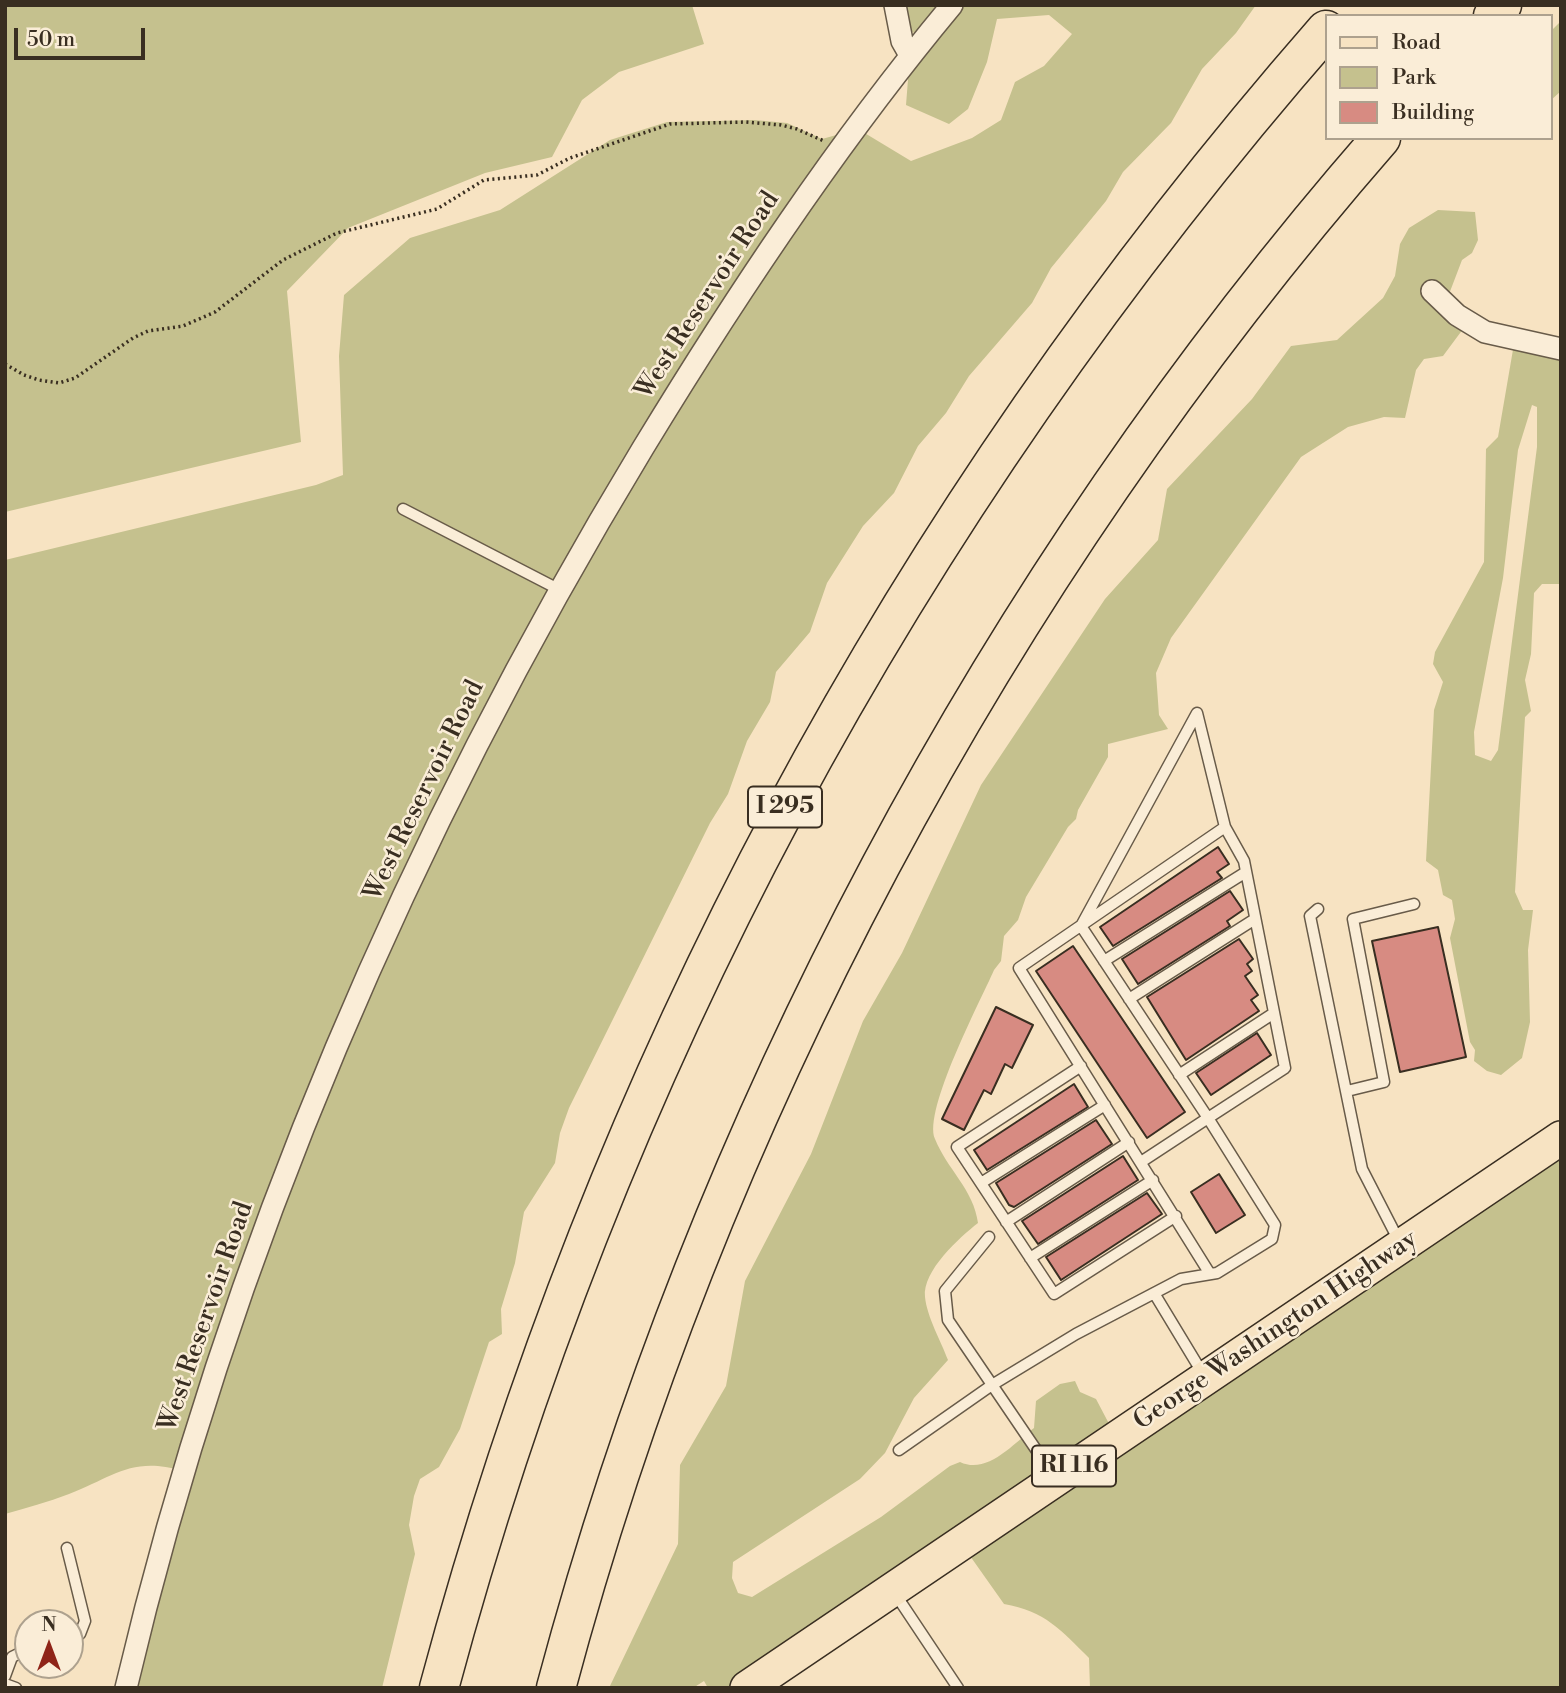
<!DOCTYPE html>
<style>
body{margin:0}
#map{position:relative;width:1566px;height:1693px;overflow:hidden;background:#f7e3c2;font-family:"Libre Bodoni",serif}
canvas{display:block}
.frame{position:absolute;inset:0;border:7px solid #392e21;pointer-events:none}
.legend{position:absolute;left:1325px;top:14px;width:228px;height:126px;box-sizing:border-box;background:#faedd7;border:2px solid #ada18e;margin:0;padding:9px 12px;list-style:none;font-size:21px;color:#392e21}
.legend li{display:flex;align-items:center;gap:14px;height:35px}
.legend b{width:35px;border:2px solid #ada18e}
.north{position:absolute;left:14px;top:1609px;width:70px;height:70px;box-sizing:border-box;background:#faedd7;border:2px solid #ada18e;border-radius:50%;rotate:0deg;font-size:19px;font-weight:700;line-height:28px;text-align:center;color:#392e21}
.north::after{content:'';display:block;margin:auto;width:24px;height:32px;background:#8f2418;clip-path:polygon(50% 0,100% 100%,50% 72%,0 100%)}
.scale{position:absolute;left:14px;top:28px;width:131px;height:32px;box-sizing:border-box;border:4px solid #392e21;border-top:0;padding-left:9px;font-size:21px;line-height:24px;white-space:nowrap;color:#392e21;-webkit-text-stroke:5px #faedd7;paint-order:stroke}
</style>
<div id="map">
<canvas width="1566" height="1693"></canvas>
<div class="frame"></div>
<ul class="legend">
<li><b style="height:9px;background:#f7e3c2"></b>Road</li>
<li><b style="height:19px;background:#c5c18e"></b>Park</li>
<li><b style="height:19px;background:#d78b82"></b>Building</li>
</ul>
<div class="north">N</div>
<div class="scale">50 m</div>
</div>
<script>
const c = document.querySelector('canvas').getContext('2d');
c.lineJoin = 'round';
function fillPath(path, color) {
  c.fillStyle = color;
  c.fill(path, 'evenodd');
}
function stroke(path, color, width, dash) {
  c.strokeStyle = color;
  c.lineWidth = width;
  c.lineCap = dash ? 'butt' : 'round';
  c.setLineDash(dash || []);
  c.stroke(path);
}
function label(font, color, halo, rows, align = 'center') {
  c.font = font + ' "Libre Bodoni",serif';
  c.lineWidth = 5;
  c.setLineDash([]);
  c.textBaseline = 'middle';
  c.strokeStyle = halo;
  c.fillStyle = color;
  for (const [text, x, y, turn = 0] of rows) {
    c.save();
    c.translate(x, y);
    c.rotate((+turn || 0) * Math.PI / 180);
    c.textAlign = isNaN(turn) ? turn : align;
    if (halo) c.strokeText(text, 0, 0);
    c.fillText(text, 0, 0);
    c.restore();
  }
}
fillPath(new Path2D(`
 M5,5H692L704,44L619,72L582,100L552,157L485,173L348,228L287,291L301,442L5,512Z
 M897,5H1256L1236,33L1202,69L1171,123L1123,172L1106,201L1051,268L1032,303L969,376L946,413L918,446L894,493L863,526L827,583L810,632L776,672L770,702L747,741L728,794L710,823L569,1108L560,1133L555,1163L524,1212L515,1263L501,1309L502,1334L489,1342L460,1429L439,1467L420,1479L414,1496L409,1525L415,1554L382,1688H126L183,1471C131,1456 114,1477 69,1494C48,1502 26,1508 5,1514V560L316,485L343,475L339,356L344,295L410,238L500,210L610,140L667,122L754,120L787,123L822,139L858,129L911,161L972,138L1001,120L1015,82L1044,66L1072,34L1049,15L997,19L987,62L968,109L949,124L906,105L909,67L922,39L898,21Z
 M1561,21V91L1550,101V32Z
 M1438,210L1475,212L1478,240L1472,253L1462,260L1446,302L1466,325L1443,356L1424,359L1416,370L1405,418L1384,417L1348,427L1301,457L1171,638L1156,673L1159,715L1168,729L1108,744V757L1078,810L1076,819L1068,827L1026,897L1018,920L1004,936L1001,961L994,970C980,1002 923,1110 935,1139C947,1169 974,1190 978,1223C960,1237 922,1271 925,1297C927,1317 941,1341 948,1360L914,1398L885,1453L860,1479L733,1562L732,1578L738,1593L752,1597L881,1517L950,1466L960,1462C987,1475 1013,1444 1034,1428L1036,1401L1060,1384L1075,1381L1080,1392L1096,1399L1116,1437L1561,1140V1688H1090L1089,1658C1061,1630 1045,1611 1004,1604L963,1546L751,1688H708L704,1681L693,1688H609L678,1544L680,1465L726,1386L745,1281L811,1154L863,1021L902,953L981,785L1105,599L1158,540L1167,489L1252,399L1291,346L1337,340L1383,298L1395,276L1400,244L1409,228Z
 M1515,338L1561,346V584H1542L1534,593L1531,654L1525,680L1531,711L1525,717L1515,892L1523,910H1533L1528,950L1530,1022L1522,1058L1501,1075L1487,1071L1474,1061L1475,1050L1470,1042L1450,938L1455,919L1452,900L1443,895L1438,870L1426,861L1434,710L1443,682L1433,664L1435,652L1484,562L1486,449L1498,437ZM1532,405L1537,407V447L1498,750L1491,761L1475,755L1474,732L1503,578L1518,450Z`), '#c5c18e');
const building = new Path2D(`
 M1218,847L1229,864L1217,872L1222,878L1113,946L1100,927Z
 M1230,891L1243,910L1227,921L1230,926L1138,984L1122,959Z
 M1438,927L1466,1057L1400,1072L1372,941Z
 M1239,939L1253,959L1247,964L1252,971L1245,976L1258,995L1251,1000L1259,1011L1186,1060L1147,997Z
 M1073,946L1185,1112L1147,1138L1036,971Z
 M996,1007L1033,1025L1012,1068L1005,1064L991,1094L984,1090L964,1130L942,1119Z
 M1257,1033L1271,1055L1211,1095L1196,1073Z
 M1074,1084L1088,1107L987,1170L974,1150Z
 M1096,1120L1112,1144L1014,1207L1009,1205L996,1183Z
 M1123,1156L1138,1180L1038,1244L1022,1221Z
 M1219,1174L1245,1215L1216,1233L1191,1192Z
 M1147,1193L1162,1214L1061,1280L1046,1257Z`);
fillPath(building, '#d78b82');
stroke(building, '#392e21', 2);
const lane = new Path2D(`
 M403,509L560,590
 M1318,909L1310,916L1362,1169L1400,1243
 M1104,961L1246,872
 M1129,999L1255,919
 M1081,1066L957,1147L1054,1294L1176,1216
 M1179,1075L1274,1013
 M1347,1091L1384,1082L1353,919L1414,904
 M1141,1162L1208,1118L1081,926L1197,713L1225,827L1019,968L1210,1274
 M981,1183L1105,1105
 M1006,1222L1129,1142
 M989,1237L945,1291L948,1320L1054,1476
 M1030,1258L1153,1180
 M1154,1293L1203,1374
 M899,1450L992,1385L1076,1334L1181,1279L1217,1273L1272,1239L1275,1225L1208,1118L1285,1068L1244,861L1225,827
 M67,1548L85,1621L80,1634L70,1639
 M894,1592L958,1688
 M5,1676L12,1657L28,1649
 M5,1684L16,1688`);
const street = new Path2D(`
 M895,5L902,41L910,55
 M1432,291L1457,315L1485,332L1561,349
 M126,1688C229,1251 411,831 643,448C736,295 837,143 952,5`);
const primary = new Path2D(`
 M747,1688L1561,1138`);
const highway = new Path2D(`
 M1493,16L1502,5
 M439,1688C606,1066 903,514 1326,30
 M556,1688C708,1119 994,582 1381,138`);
stroke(lane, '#685b49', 13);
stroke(street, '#685b49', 24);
stroke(primary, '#392e21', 36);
stroke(highway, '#392e21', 41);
stroke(new Path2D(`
 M5,364L24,375L39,380L59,383L75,378L133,338L148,331L183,326L215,312L283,260L337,233L437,209L484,180L537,175L570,158L670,124L746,122L781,125L797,129L824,141`), '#392e21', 3.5, [2, 3.5]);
stroke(lane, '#faedd7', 10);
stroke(street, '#faedd7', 21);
stroke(primary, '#f7e3c2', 33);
stroke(highway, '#f7e3c2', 38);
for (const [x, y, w] of [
 [785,807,74],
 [1074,1466,84]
]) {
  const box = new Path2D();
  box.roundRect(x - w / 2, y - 20.5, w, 41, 5);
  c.fillStyle = '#faedd7';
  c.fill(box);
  stroke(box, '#392e21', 2);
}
label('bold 24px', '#392e21', null, [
 ["I 295",785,807],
 ["RI 116",1074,1466]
]);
label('26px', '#392e21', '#faedd7', [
 ["West Reservoir Road",708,296,-57],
 ["West Reservoir Road",425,791,-64],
 ["West Reservoir Road",207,1317,-71],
 ["George Washington Highway",1276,1331,-34]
]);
</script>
